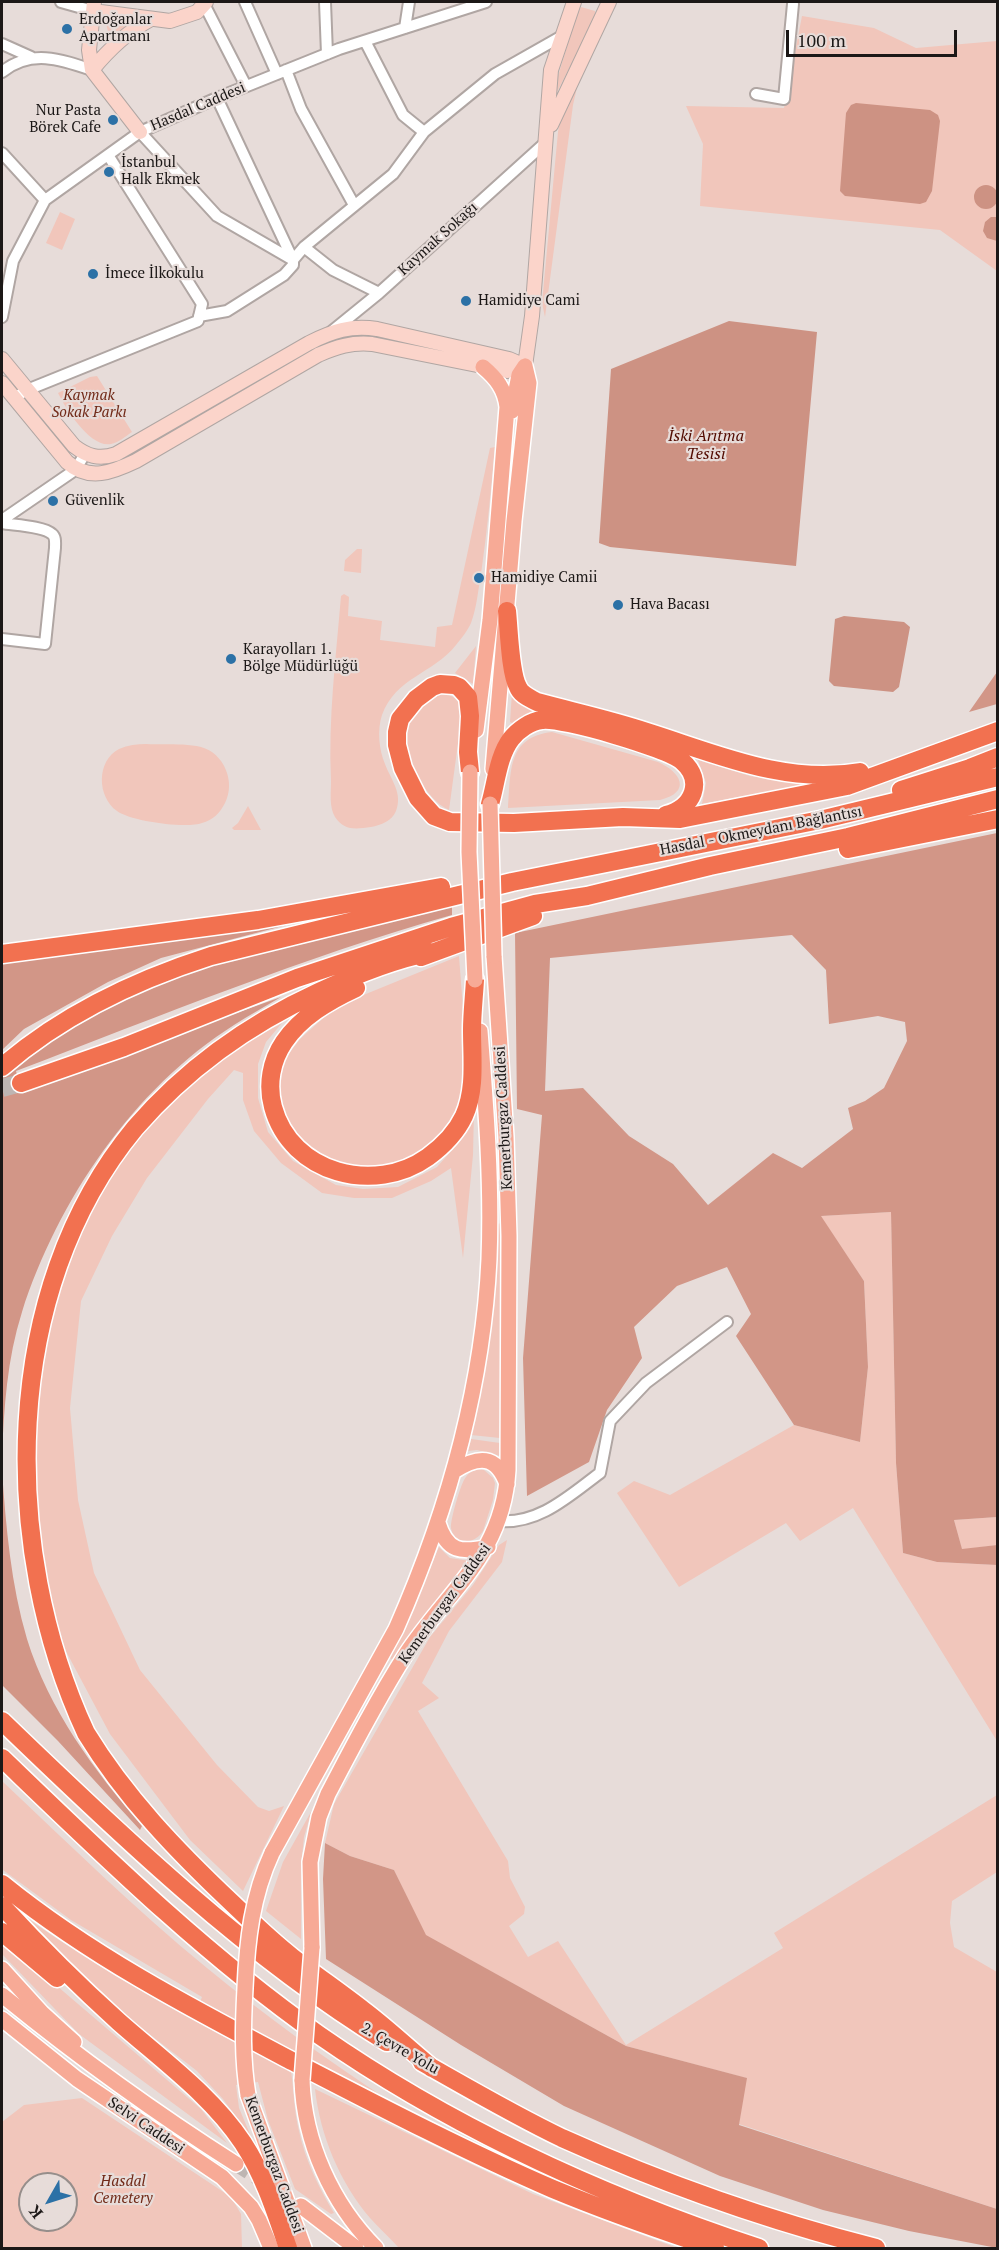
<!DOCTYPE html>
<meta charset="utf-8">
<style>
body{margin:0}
#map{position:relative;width:999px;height:2250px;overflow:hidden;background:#e7dcd9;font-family:"PT Serif",serif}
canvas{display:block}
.frame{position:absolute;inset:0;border:3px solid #1c1817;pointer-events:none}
.north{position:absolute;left:18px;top:2172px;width:60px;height:60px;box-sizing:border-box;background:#e7dcd9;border:2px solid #968e8b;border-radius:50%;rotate:231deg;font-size:16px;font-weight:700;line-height:24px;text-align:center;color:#1c1817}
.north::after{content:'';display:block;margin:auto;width:21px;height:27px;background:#2c71a6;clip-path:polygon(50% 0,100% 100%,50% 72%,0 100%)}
.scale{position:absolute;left:786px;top:30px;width:171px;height:27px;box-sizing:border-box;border:3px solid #1c1817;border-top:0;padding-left:8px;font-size:18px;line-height:21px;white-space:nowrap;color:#1c1817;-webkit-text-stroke:4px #e7dcd9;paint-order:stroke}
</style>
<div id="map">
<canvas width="999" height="2250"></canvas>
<div class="frame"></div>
<div class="north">K</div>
<div class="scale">100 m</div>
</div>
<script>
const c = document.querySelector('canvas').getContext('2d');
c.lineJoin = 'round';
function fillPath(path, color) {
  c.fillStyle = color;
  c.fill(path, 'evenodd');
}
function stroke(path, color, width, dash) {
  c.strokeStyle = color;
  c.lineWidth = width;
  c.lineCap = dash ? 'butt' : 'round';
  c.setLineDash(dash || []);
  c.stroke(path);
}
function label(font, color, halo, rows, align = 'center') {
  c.font = font + ' "PT Serif",serif';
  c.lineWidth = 4.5;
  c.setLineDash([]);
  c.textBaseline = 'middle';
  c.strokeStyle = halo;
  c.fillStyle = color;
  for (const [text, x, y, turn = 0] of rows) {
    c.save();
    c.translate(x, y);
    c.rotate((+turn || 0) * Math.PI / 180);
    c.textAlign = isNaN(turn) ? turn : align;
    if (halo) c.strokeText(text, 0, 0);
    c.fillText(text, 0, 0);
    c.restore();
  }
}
fillPath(new Path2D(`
 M581,7L595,11V18L553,100V93L575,19Z
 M802,16L874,28L916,48L997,41V271L940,230L700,206L703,144L686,106L784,108Z
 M105,20L132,21L110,39Z
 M578,83L573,105L545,317L542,303L558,132L560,120Z
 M60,212L75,219L62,250L46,243Z
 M97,376L132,432C126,436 118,443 111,444C90,448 66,409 58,393L90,377Z
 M495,447C491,490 487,532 481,574C478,590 477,607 471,623C468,630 461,639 456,645C433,674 396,677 382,715C377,730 379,750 385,764C391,780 403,793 396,811C392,821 381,825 371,827C356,829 344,831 335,817C329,807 331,793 331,781C328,719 336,657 341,596L344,594L349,597L348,616L382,621L380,640L435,647L437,627L452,625L490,448Z
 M357,549H362L361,573L344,571L345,560Z
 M476,646L473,684L455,673Z
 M512,692L542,712L525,716L514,724L510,722Z
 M442,693C455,696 460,700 462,714L449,810C436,804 428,793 420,781C397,745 400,710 442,693Z
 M552,732L658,762C681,772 692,792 660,800L508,808C511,772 507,737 552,732Z
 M146,744C163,745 184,743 201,747C224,753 236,782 225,803C220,813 213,820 202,823C186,829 130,821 117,811C97,797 96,761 119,749C128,745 137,744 146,744Z
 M698,760L750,776L808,784L702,804L706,783Z
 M248,806L261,830H234L232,828L238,823Z
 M459,956L467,1061L464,1102L456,1120L423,1154L388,1168L341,1166L303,1146L289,1127L280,1105L278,1088L282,1068L287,1056L300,1039L330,1012L361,996Z
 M282,1023L266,1042L258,1064V1098L268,1132L293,1161L336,1185L363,1189L398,1187L437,1167L461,1140L474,1110L473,1155L463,1258L451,1168L431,1181L392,1198H354L322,1193L281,1163L254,1131L243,1100V1073L234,1070L208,1099L147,1178L112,1236L81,1301L70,1408L78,1500L94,1573L140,1670L217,1765L258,1807L269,1811L284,1806L243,1891L190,1840L110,1734L43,1608L24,1428L68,1245L100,1190L144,1130L195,1080L239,1047Z
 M891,1212L896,1463L903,1553L937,1562L997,1565V1741L853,1508L800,1541L786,1523L679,1587L617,1493L634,1481L670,1495L794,1425L860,1442L868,1367L864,1281L820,1216Z
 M501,1223L500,1438L471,1435C485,1365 493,1295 498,1224Z
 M471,1439L500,1443V1456L477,1450L468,1451Z
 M478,1469L484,1470L493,1478L495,1483L493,1500L483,1531C475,1544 454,1547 451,1528C450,1521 461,1482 466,1477C469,1472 473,1471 478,1469Z
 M997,1517V1545L962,1550L954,1520Z
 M507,1540L502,1562L449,1631L422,1683L439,1698L418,1711L508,1861L510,1878L525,1907L524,1914L509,1926L528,1957L558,1941L626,2045L783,1948L774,1933L997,1795V1872L952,1901L950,1923L954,1947L997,1972V2209L739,2124L746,2078L626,2046L425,1935L394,1870L350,1856L325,1843L334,1804L430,1637L473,1585L499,1545Z
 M439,1547L450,1558L470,1561L411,1634L394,1660L390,1658Z
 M2,1781C69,1844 136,1910 207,1968C265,2016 326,2059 388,2100L200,2002L202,1997L71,1920L3,1870Z
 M312,1810L304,1837L301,1866V1939L266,1911L283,1862Z
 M27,1918C111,1977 200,2025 291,2071C294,2091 294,2112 299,2131C305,2160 319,2188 334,2213L331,2214L295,2189L268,2120L258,2082L236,2085L239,2108L252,2139L223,2099L197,2071L131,2020L25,1920Z
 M2,1939L201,2109L227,2143L79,2034L2,1954Z
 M315,2089L533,2194L677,2248H399C390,2238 379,2228 370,2218C340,2183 320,2135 315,2089Z
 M82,2098L231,2197L241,2214L242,2248H2V2122L24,2105ZM30,2184H66V2220H30Z`), '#f1c6bb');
fillPath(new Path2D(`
 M997,672V704L969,712Z
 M997,833V1517L954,1520L962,1549L997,1545V1565L937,1562L903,1553L896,1463L891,1212L821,1216L864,1281L868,1367L860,1442L794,1425L736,1336L751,1314L727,1267L677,1286L634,1327L642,1358L607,1410L589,1462L527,1496L523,1358L542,1115L517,1109L515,933ZM792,935L826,970L829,1024L878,1016L905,1022L907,1041L884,1088L865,1101L848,1108L853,1129L802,1168L773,1153L708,1205L673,1164L629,1136L583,1088L545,1091L550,958Z
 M452,905V915C304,957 160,1016 16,1071L21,1090L281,997C266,1006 249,1015 234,1025C133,1089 58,1200 22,1312C7,1359 4,1408 2,1456V1078L36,1050L102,1007L213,961Z
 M294,923L161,958L108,982L24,1029L2,1050V959Z
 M2,1471C6,1527 11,1585 27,1639C49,1710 94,1770 142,1826L140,1830L58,1741L2,1685Z
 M325,1843L350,1856L394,1870L426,1935L626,2046L747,2078L739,2125L997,2209V2248L909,2231L823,2210L720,2176L564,2106L461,2045L326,1959L323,1879Z`), '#d29687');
fillPath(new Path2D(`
 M856,103L930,110L938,115L940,121L932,191L926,202L920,204L855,197L845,196L840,191L846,113L851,105Z
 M974 197a12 12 0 1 1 24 0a12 12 0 1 1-24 0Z
 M991,217H997V241L987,238L983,231L985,222Z
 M729,321L817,332L796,566L610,547L599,543L611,369Z
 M844,616L904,622L910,627L899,687L893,692L834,686L829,681L835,619Z`), '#cd9283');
stroke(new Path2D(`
 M236,2164L266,2183`), '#beb5b2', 15, [15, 8]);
stroke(new Path2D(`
 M2,1088L21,1083`), '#beb5b2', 18, [18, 9]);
const street = new Path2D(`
 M61,2L93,11
 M245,2L277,74
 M325,2L327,54
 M204,4L246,86
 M405,28L409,2
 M365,41L403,115L424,132
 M2,44L31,57
 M286,70L301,109L354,205
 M2,72C31,49 60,59 92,70
 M756,94L784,99L793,4
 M140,132L217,216L293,260L304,247L393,174L424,132L495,74L562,36
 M2,153L45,200
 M304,247L333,270L379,293
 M199,316L227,311L284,275L293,265V260L217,98
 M2,317L13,261L45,200L140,132L217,98L339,49L486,2
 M331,332L379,293L544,144
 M14,398L27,390L198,321L202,304L108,155
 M2,520L75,470L85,454
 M2,523C13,525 44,526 52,534C56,537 55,543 55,548L45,644L2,639
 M498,1521C539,1525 570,1495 600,1473L610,1421L646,1383L727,1322`);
const secondary = new Path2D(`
 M94,2L89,50L92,70L140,132
 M93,11L170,21L197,12L206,2
 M92,70C109,49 127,32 151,19
 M551,125L609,2
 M2,359L74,446C87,456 99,460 116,454L309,343C332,331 351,325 377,329L509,359L525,366
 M525,366L532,316L551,70L574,2
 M2,383L67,462C89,482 113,472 136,461L318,355C336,347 352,342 372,344L507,371L525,366`);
const primary = new Path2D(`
 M512,411L519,375L525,366
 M476,730L490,620L507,407C505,389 496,378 483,367
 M493,769L514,521L529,383L525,366
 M454,1471C478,1456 496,1454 507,1484
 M438,1523C447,1552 461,1553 488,1547
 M272,1853L396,1629C447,1513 483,1386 489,1259C492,1183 486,1107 480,1031
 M312,1948L310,1862L319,1817L328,1794C352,1748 378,1698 406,1654C449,1589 503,1555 508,1470L509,1236L506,1137L494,956
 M2,1969L42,2013L74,2042
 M2,1995C77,2056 154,2112 236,2164
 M2,2019L77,2079L222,2177L251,2207L259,2220L271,2248
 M302,2080C304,2142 332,2204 376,2248
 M248,2095L304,2248
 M301,2206L356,2248`);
const highway = new Path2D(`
 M507,611C509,630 510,673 518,687C521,695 530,698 537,702C574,712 611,720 647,732C717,754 785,785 860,772
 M470,772L468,752L470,716L468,697L459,687L454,685L440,684L432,687L416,699L400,719L397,732V745L403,768L418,798L434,816L450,822L514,823L623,817L680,819L847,786L998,731
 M901,790L970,768L998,757
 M490,804C496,784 498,756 511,739C518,730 531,721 542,720C561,717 667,748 682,761C705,781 693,808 666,815
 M848,849L998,819
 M431,952C392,960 355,975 319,992C249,1024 186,1069 135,1128C0,1291 0,1548 86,1733C125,1797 177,1851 231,1902C251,1921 270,1940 292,1957C315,1975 340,1992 363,2010C387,2028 409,2049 432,2068
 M2,954L258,920L441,887
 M421,957L533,916
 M356,988C328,1001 301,1017 284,1042C271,1061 267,1085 273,1107C291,1174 375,1195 428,1157C443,1146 456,1133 464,1116C476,1089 472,1059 472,1030C472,1014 474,997 475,980
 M2,1067C62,1015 136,980 211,956L512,882L820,820L998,777
 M21,1083L124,1047L297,978L451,927L535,904L587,896L710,866L848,837L998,799
 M2,1721C119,1834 248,1957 387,2042
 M2,1758C103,1855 204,1954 319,2035C454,2129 604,2197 759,2248
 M2,1884C88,1954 189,2007 288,2059C375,2104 463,2150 553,2189C606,2211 660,2230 715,2248
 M2,1906C39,1946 78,1985 119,2022C162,2060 211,2095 243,2143C264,2175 276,2213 288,2248
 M2,1932L57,1978
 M422,2062C468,2088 514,2115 562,2138C662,2183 770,2221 876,2248`);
stroke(street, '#b0a6a3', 14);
stroke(secondary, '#b0a6a3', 16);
stroke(primary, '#fff', 18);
stroke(highway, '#fff', 21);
stroke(street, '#fff', 10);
stroke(secondary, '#fbd4ca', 14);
stroke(primary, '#f7aa96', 15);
stroke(highway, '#f27150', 18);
const primaryBridge = new Path2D(`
 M470,772L469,852L475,980
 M490,804L494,956
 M302,2080L312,1948
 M248,2095C242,2059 243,2025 245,1988C247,1941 252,1896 272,1853`);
stroke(primaryBridge, '#fff', 18, []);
stroke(primaryBridge, '#f7aa96', 15);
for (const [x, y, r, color] of [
 [67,29,6,"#2c71a6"],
 [113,120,6,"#2c71a6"],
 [109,172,6,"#2c71a6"],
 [93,274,6,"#2c71a6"],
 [466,301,6,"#2c71a6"],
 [53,501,6,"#2c71a6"],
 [479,578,6,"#2c71a6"],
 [618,605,6,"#2c71a6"],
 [231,659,6,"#2c71a6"]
]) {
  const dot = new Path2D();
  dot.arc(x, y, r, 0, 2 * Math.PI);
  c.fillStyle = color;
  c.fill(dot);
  stroke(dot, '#e7dcd9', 2);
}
label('15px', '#1c1817', '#e7dcd9', [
 ["Erdoğanlar",79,20],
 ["Apartmanı",79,37],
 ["Nur Pasta",101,111,"right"],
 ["Börek Cafe",101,128,"right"],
 ["İstanbul",121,163],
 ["Halk Ekmek",121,180],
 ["İmece İlkokulu",105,274],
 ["Hamidiye Cami",478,301],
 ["Güvenlik",65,501],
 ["Hamidiye Camii",491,578],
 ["Hava Bacası",630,605],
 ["Karayolları 1.",243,650],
 ["Bölge Müdürlüğü",243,667]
], 'left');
label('15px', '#1c1817', '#e7dcd9', [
 ["Hasdal Caddesi",198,107,-23],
 ["Kaymak Sokağı",438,239,-42],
 ["Hasdal - Okmeydanı Bağlantısı",761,831,-11],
 ["Kemerburgaz Caddesi",504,1118,-93],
 ["Kemerburgaz Caddesi",445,1604,-54],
 ["2. Çevre Yolu",400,2049,30],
 ["Selvi Caddesi",146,2126,34],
 ["Kemerburgaz Caddesi",274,2165,70]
]);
label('italic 15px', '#712a18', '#e7dcd9', [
 ["Kaymak",89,396],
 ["Sokak Parkı",89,413],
 ["Hasdal",123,2182],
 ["Cemetery",123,2199]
]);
label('italic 16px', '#520b00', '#e7dcd9', [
 ["İski Arıtma",706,436],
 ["Tesisi",706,454]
]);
</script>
